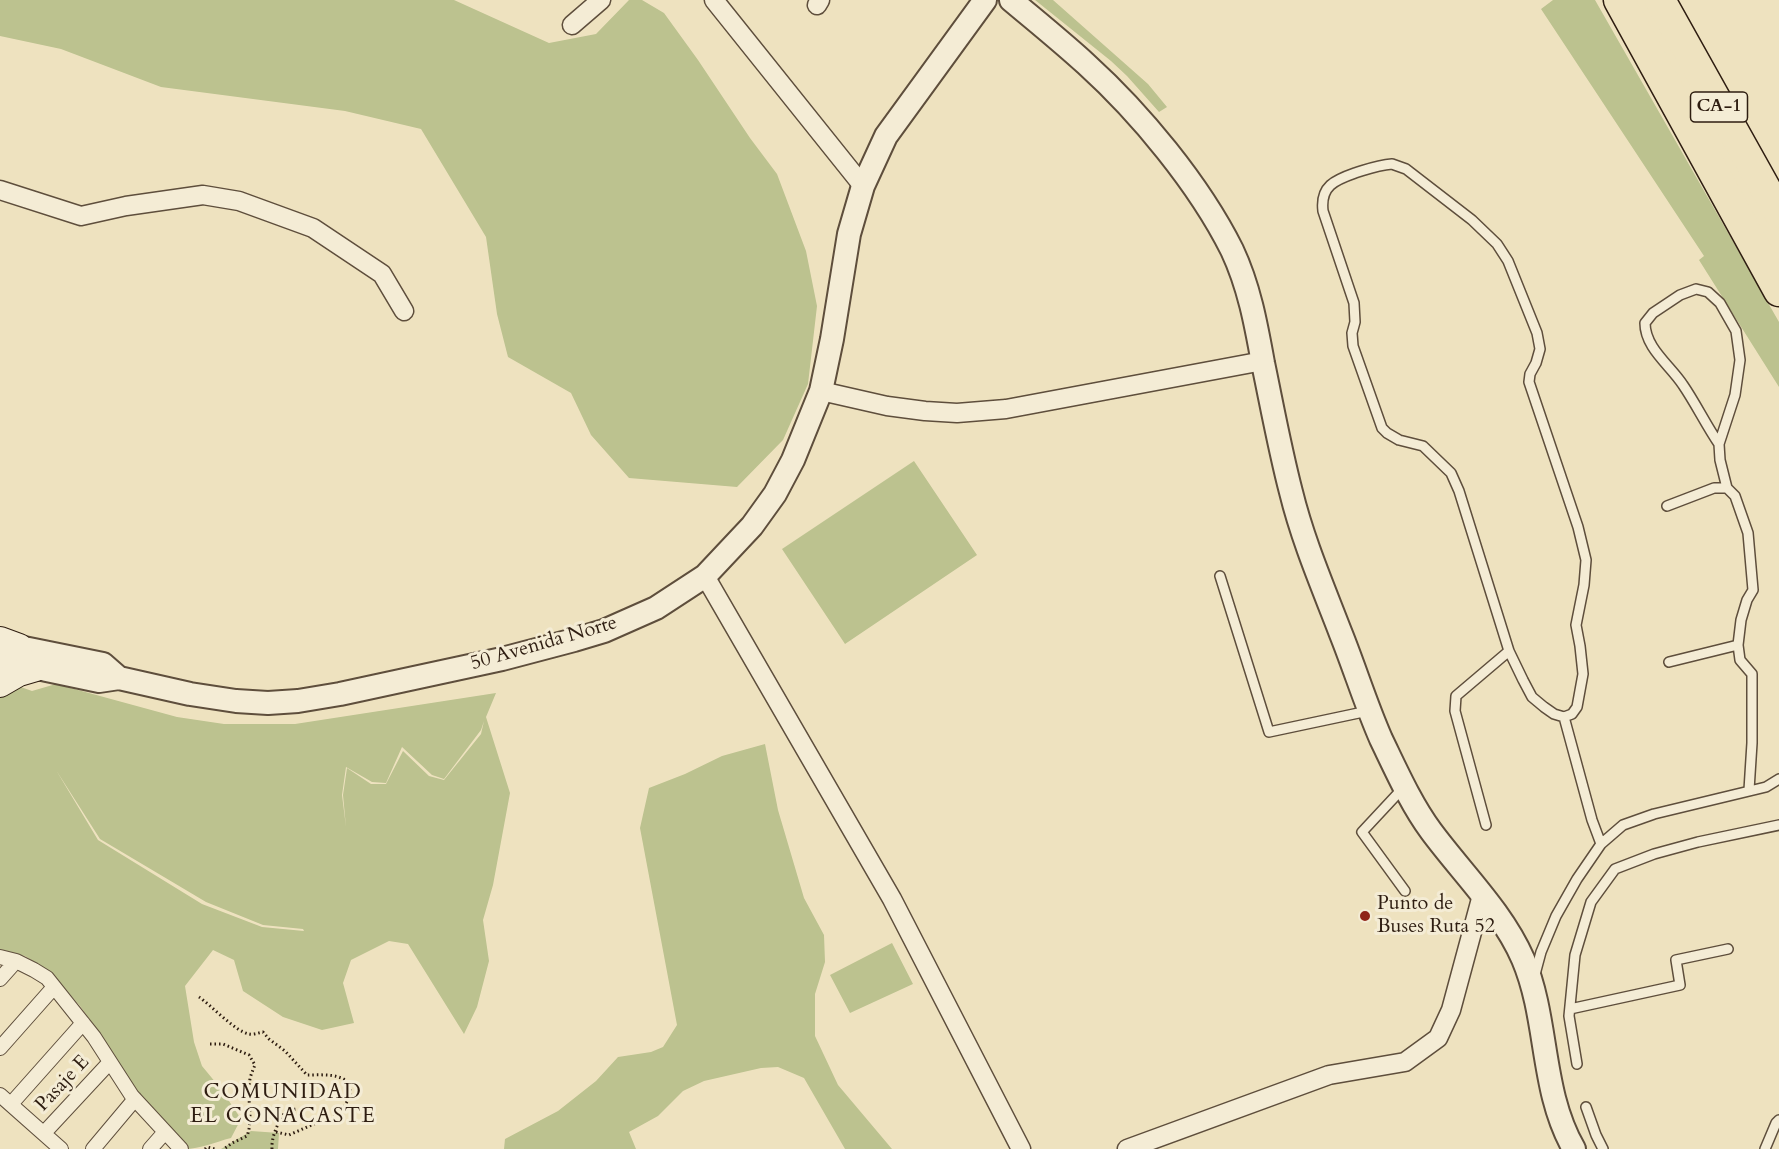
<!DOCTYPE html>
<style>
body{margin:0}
canvas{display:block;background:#eee2bf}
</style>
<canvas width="1779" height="1149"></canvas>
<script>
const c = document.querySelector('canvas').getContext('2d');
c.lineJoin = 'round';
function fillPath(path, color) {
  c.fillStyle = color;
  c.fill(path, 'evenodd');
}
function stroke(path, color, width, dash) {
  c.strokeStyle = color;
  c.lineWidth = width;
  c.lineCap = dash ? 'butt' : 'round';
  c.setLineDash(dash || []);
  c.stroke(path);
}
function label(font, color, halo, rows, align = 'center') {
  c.font = font + ' Cardo,serif';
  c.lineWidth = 6;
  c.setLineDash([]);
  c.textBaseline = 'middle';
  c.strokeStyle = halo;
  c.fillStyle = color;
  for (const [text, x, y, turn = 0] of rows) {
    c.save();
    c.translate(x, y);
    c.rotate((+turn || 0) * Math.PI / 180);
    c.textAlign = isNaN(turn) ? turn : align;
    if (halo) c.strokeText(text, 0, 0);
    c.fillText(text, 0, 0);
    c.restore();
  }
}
fillPath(new Path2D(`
 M0,0H454L549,43L596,34L629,0H642L664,13L698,60L750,138L777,174L806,251L817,306L808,384L783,440L737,487L629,478L591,435L571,393L508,357L497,314L486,237L421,129L345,111L161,87L61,49L0,36Z
 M1035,0H1053L1148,84L1167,107L1159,112L1127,76L1111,61Z
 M1553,0H1595L1779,322V387L1699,260L1704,256L1541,9Z
 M914,461L977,555L845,644L782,549Z
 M56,684L177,717L224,724H295L496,693L486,717L510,793L493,885L483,920L489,961L477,1007L464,1034L408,944L389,941L351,960L343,983L354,1023L322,1030L283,1017L243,991L234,960L213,950L185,986L194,1042L202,1066L221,1089L241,1119L231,1138C215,1142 201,1149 184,1149L138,1095L109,1047L80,1006L51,973L25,956L0,949V693L18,686L32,691ZM484,721L481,734L444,780L429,776L403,751L386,784H371L347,768L343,795L346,827L342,795L346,767L372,782L386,783L402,747L432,775L444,779L481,730ZM56,770L100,839L206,902L263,925L303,929L304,931L262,927L202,904L98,840Z
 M765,744L778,810L804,898L824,935L825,962L815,994V1036L838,1085L892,1149H845L804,1078L778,1067L761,1068L704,1081L683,1091L658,1116L629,1132L636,1149H504L505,1139L558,1111L596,1081L618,1057L651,1052L663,1047L677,1025L640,828L649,788L685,774L722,756Z
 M892,943L913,984L850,1013L830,975Z
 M251,1131L279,1133L278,1149H221Z`), '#bcc28f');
const service = new Path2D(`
 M1392,164L1406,169L1472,220L1497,244L1508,261L1537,333L1540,349L1536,363L1530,374L1529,382L1578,527L1586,560L1584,585L1576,625L1580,646L1583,674L1577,707L1572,714L1564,717L1554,714L1544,707L1532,697L1523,680L1509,651L1459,491L1451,473L1423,446L1399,440L1387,433L1382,428L1353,346L1352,333L1355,322L1354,303L1323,211C1320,186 1335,180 1355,173C1368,169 1378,165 1392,164Z
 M1719,444C1706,425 1696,404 1683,385C1670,365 1645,348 1645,323L1653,313L1680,295L1696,289L1708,292L1720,303L1736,331L1740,360L1735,395L1719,444L1720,460L1727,488
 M1667,506L1714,488H1727L1735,496L1748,533L1753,590L1747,600L1741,620L1738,645L1740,660L1752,674V743L1749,790
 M1220,576L1269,732L1368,711
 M1669,662L1738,645
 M1564,717L1592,820L1601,844
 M1403,788L1362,832L1405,891
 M1486,825L1455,711L1456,696L1509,651
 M1534,978L1541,952L1556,916L1577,879L1601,844L1623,825L1654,814L1766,787L1779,779
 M1570,1009L1680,985L1676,960L1728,949
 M1577,1064L1569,1016L1575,955L1591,902L1615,869L1654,854L1698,842L1779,825
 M1586,1107L1596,1135L1603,1149
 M1765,1149L1776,1123L1779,1120`);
const pedestrian = new Path2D(`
 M0,957L16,961L34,970L47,978L94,1037L132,1096L181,1149
 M0,979L16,961
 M0,1048L54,987
 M0,1095L61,1149
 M11,1104L83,1023
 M44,1133L110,1062
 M93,1149L135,1099
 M150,1149L165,1132`);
const minor = new Path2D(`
 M714,0L863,186
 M817,5L820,0
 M572,25L601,0
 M0,190L81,216L126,206L203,195L239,201L313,228L382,274L404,311
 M821,391L887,406L925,411L957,413L1006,409L1263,361
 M705,576L892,899L1021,1149
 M1127,1149L1329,1075L1405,1062L1438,1038L1451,1010L1482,895`);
const tertiary = new Path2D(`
 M1011,0C1036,21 1062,42 1086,64C1140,113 1199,184 1232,250C1249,286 1256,324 1263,363C1272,406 1280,450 1291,492C1303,541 1323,587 1341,634C1355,669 1366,705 1381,739C1396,770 1411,804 1431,831C1462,873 1502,911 1523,959C1549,1020 1540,1090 1574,1149
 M2,646L19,647L103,664L119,678
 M0,664H18L99,681L119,678L190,694L236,701L268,703L298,701L340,694L502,659L574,640L604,631L656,608L705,576L752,526L775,494L793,460L821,391L832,339L849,234L863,186L886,136L985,0`);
const secondary = new Path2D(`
 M0,640L19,647
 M0,684L19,673L36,668`);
const primary = new Path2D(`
 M1637,0L1779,249`);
const trunk = new Path2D(`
 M1619,0L1779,291
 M1660,0L1779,213`);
stroke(service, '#5e4e3c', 12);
stroke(pedestrian, '#5e4e3c', 16);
stroke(minor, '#5e4e3c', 21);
stroke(tertiary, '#5e4e3c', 26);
stroke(secondary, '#2e1d11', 28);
stroke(primary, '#2e1d11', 32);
stroke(trunk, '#2e1d11', 33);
stroke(new Path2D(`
 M199,997C212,1006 236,1032 249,1034C253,1035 258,1033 263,1032L269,1039L285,1051L307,1075C322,1075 340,1073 350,1084V1097L343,1108L332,1119L323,1120L289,1135L276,1132
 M210,1044H223L249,1055L255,1065C253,1070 251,1074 250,1079C246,1098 254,1118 247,1136L232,1143L224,1149
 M205,1149L207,1147L215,1149
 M272,1149C271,1137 279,1119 287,1110L297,1109`), '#2e1d11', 3, [1.5, 3]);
stroke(service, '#f4ecd5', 9);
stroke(pedestrian, '#f4ecd5', 14);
stroke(minor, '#f4ecd5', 18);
stroke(tertiary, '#f4ecd5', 22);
stroke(secondary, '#f4ecd5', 26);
stroke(primary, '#eee2bf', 28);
stroke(trunk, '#eee2bf', 30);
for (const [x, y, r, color] of [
 [1365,916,6,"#8f2418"]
]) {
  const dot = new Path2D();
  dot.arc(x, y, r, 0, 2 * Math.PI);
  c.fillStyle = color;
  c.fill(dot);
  stroke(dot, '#f4ecd5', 2);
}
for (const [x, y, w] of [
 [1719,107,57]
]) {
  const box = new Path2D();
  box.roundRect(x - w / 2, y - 15, w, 30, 4.5);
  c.fillStyle = '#f4ecd5';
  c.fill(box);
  stroke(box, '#2e1d11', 1.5);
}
label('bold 18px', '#2e1d11', null, [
 ["CA-1",1719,107]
]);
label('20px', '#2e1d11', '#f4ecd5', [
 ["50 Avenida Norte",544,644,-16],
 ["Pasaje E",63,1084,-47]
]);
label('20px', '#2e1d11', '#f4ecd5', [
 ["Punto de",1377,904],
 ["Buses Ruta 52",1377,927]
], 'left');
c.letterSpacing = '1.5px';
label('21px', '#2e1d11', '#f4ecd5', [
 ["COMUNIDAD",283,1093],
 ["EL CONACASTE",283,1117]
]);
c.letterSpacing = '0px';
</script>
